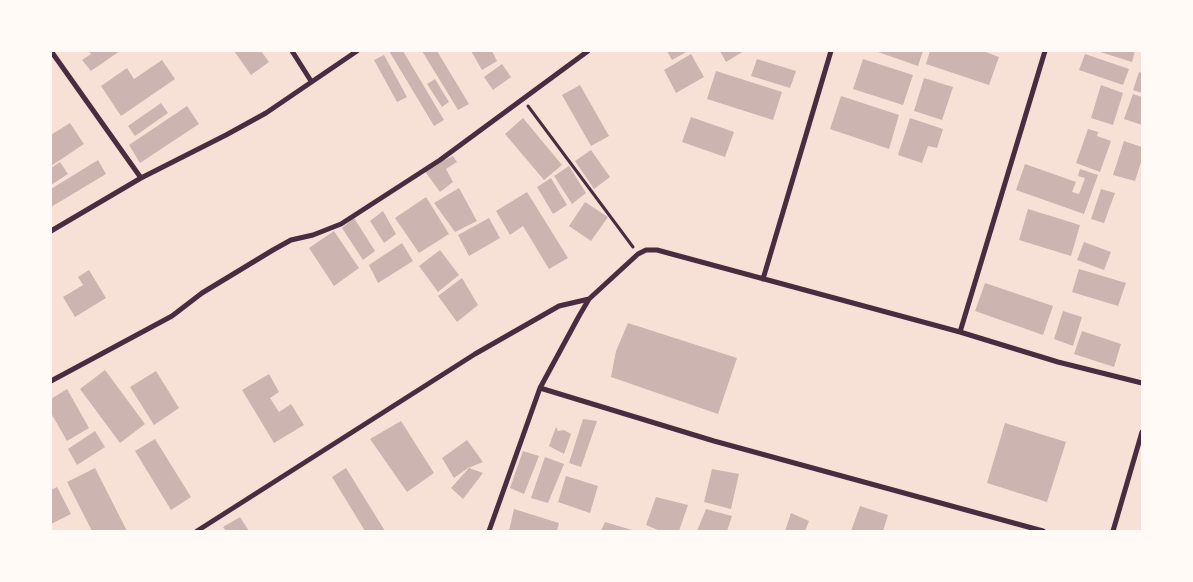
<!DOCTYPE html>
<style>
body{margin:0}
#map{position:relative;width:1193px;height:582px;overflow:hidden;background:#f7e1d7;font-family:"Golos Text",sans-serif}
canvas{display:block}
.frame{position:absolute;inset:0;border:52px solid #fffaf5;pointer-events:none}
</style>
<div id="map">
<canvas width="1193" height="582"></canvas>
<div class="frame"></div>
</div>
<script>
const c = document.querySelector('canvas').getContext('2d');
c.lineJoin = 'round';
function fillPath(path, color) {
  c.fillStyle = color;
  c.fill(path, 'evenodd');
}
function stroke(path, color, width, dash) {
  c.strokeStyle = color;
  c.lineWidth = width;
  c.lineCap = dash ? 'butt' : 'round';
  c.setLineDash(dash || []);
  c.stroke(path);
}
fillPath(new Path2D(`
 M89,51H120L91,71L82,60L91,54Z
 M234,51H261L269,62L251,75Z
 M389,51H403L444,120L434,126Z
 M422,51H437L469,104L458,110Z
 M471,51H492L497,61L482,70Z
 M667,51H688L672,60Z
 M720,51H744L726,62Z
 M875,51H923L918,66Z
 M930,51H983L999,57L989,85L926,64Z
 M1097,51H1135L1132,62Z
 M691,54L704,77L676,93L664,70Z
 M1085,54L1129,69L1123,85L1079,70Z
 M384,55L407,97L397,102L374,60Z
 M757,59L796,71L790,88L751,76Z
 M863,59L913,75L903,105L853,89Z
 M162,60L175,79L121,116L101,86L127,68L134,79Z
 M502,64L511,77L493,90L484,77Z
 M716,71L782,92L773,120L707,99Z
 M1139,72L1142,73V93L1133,90Z
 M924,78L953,87L942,120L914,111Z
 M435,79L449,102L442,107L427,84Z
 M580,85L609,136L591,146L562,95Z
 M1101,85L1123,93L1113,125L1091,118Z
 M1133,94L1142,97V125L1124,119Z
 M841,96L899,115L889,149L830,129Z
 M161,103L168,113L135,136L128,126Z
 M187,106L199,124L140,163L129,145Z
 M691,117L734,132L725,157L682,142Z
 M523,118L562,165L544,180L505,134Z
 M910,118L943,129L937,148L928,146L922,163L898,155Z
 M70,123L84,144L51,166V135Z
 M1088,129L1098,132L1097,136L1111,141L1100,172L1076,163Z
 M1124,141L1142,147V159L1135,181L1113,175Z
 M591,150L610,177L594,189L575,161Z
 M453,156L457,162L446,169L453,182L440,192L424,170Z
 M98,160L106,174L51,207V189Z
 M60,162L68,174L51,185V168Z
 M1025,164L1076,182L1072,192L1079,194L1085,178L1078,176L1080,169L1098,175L1084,214L1016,190Z
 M569,166L586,193L572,204L554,176Z
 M551,178L567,205L553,214L537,187Z
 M459,188L477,221L455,232L434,203Z
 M1101,189L1115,193L1104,223L1091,219Z
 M527,192L568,258L549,269L523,226L510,235L496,211Z
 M426,197L449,234L419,253L395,218Z
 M585,202L608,217L591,241L569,226Z
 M1028,209L1080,225L1071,256L1019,240Z
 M383,211L396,234L384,243L370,221Z
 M354,218L375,251L363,260L342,228Z
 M489,218L500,238L469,256L458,235Z
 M334,231L359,268L334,286L309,248Z
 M1084,242L1111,252L1104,270L1077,260Z
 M402,243L413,261L378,283L369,265Z
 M440,250L459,275L438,292L419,266Z
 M1079,269L1126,283L1118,306L1072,292Z
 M89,270L106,298L75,317L63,297L83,285L78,277Z
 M462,278L478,305L457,322L438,296Z
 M985,283L1053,306L1043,335L975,311Z
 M1063,311L1082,317L1073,346L1054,339Z
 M628,323L737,358L718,414L611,377L616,351Z
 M1082,331L1121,344L1114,367L1074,354Z
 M105,370L145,424L120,443L80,389Z
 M156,371L179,408L154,425L130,387Z
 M269,374L279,392L270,398L279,412L291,404L304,425L274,443L242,390Z
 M67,389L89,428L67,441L51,413V399Z
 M583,419L597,421L581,467L569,463Z
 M401,421L434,473L407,492L370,439Z
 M1005,423L1066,442L1047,502L987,483Z
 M556,427L558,431L564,430L571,434L564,454L549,446Z
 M95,431L105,447L77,465L68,449Z
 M155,439L191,497L171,510L135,451Z
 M467,440L483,462L468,468L454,478L442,458Z
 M523,451L539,456L524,494L510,488Z
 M545,457L564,464L548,503L531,498Z
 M95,468L127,531H92L67,482Z
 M346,468L385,531H365L332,477Z
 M469,468L483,473L463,499L451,488Z
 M712,469L739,474L731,509L704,502Z
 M566,476L598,486L590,513L558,502Z
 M57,487L71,514L51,524V490Z
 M656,497L688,505L679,531H660L646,525Z
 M860,506L888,515L883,531H851Z
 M514,509L559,523L557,531H509Z
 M706,509L732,516L727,531H697Z
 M791,513L809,521L805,531H785Z
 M240,517L249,531H226L223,527Z
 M605,522L632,530V531H601Z`), '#ccb4b1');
stroke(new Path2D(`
 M528,106L633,247`), '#4a2c40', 3);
stroke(new Path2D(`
 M51,51L141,178
 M292,51L311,81
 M51,231L141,178L226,135L266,113L357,51
 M763,279L831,51
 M960,332L1045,51
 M51,381L172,316L202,293L273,250L291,240L313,235L341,224L440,160L588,51
 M540,388L714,441L1043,531
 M197,531L475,354L559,306L589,299
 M489,531L540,388L579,316L589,299L638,254L646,250H657L960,332L1058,362L1142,383
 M1113,531L1142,432`), '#4a2c40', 5);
</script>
